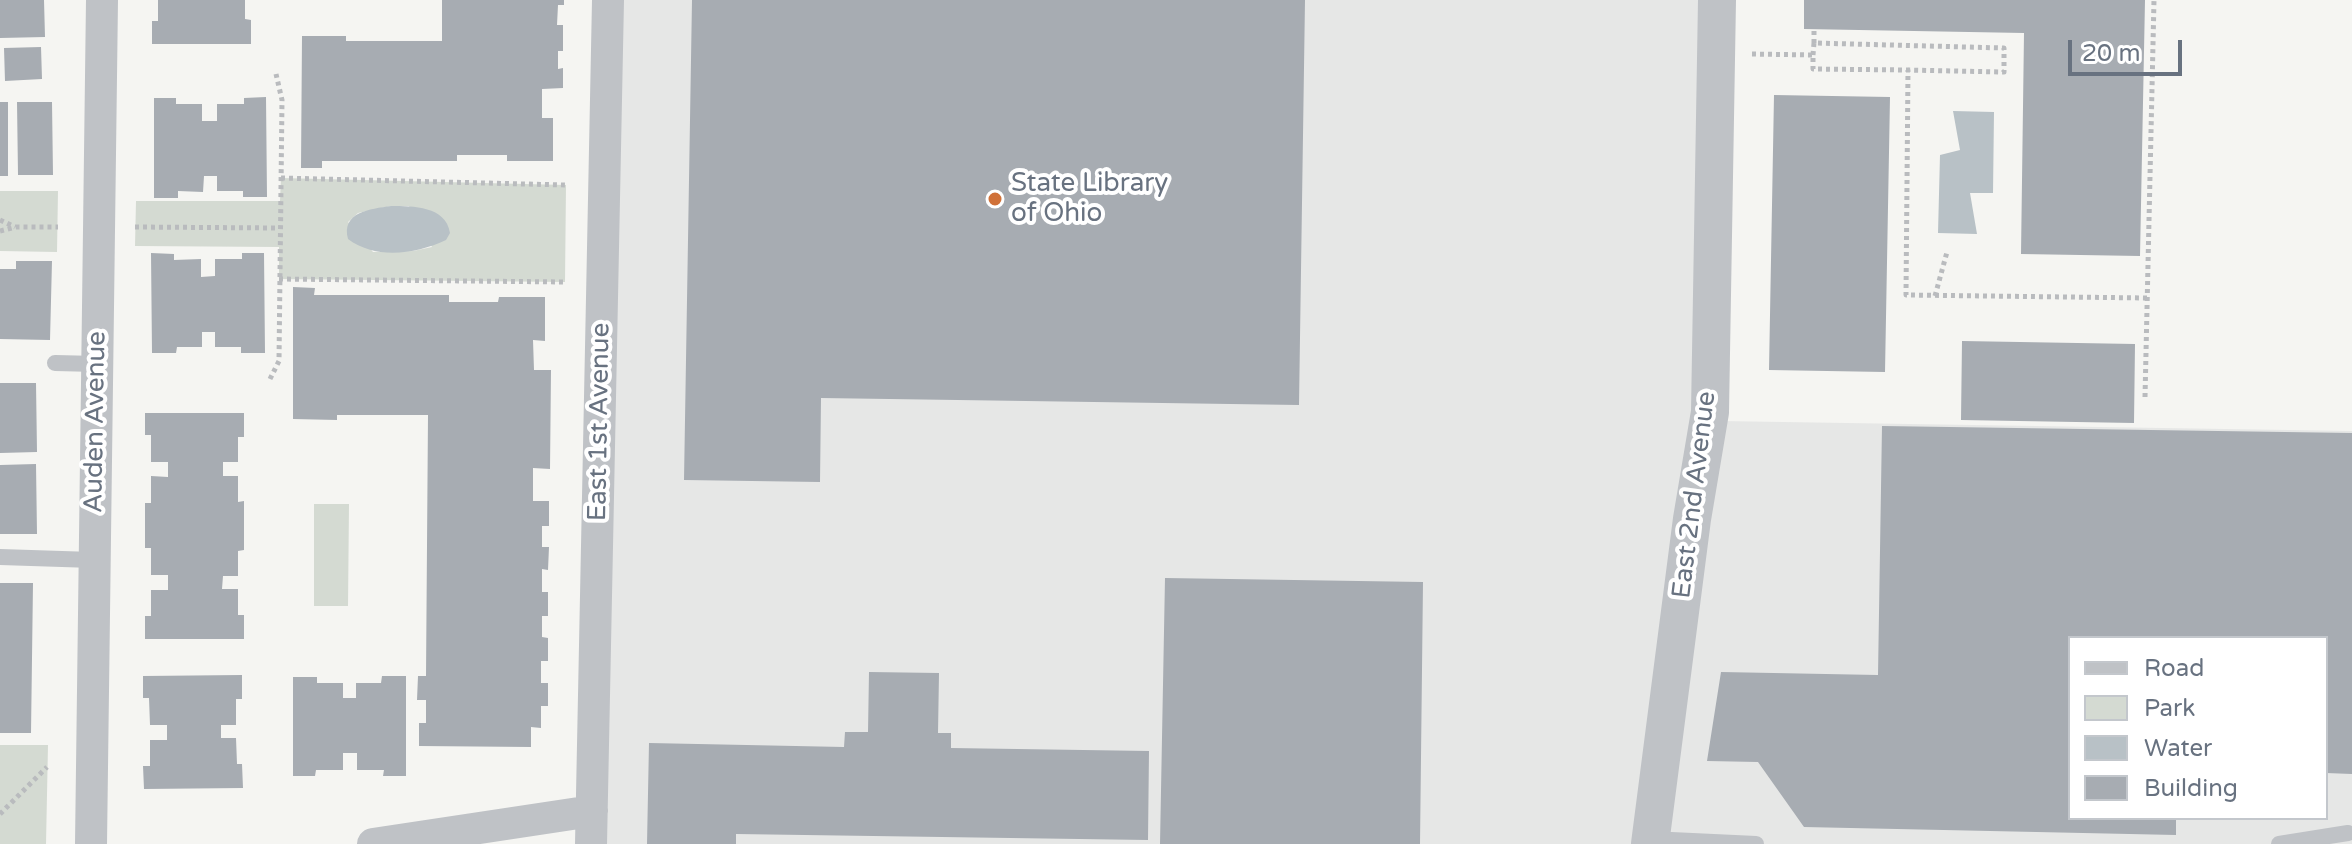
<!DOCTYPE html>
<style>
body{margin:0}
#map{position:relative;width:2352px;height:844px;overflow:hidden;background:#f5f5f2;font-family:"Varela Round",sans-serif}
canvas{display:block}
.legend{position:absolute;left:2068px;top:636px;width:260px;height:184px;box-sizing:border-box;background:#fff;border:2px solid #c3c7cc;margin:0;padding:10px 14px;list-style:none;font-size:24px;color:#687280}
.legend li{display:flex;align-items:center;gap:16px;height:40px}
.legend b{width:40px;border:2px solid #c3c7cc}
.scale{position:absolute;left:2068px;top:40px;width:114px;height:36px;box-sizing:border-box;border:4px solid #687280;border-top:0;padding-left:10px;font-size:24px;line-height:28px;white-space:nowrap;color:#687280;-webkit-text-stroke:6px #fff;paint-order:stroke}
</style>
<div id="map">
<canvas width="2352" height="844"></canvas>
<ul class="legend">
<li><b style="height:10px;background:#bfc2c6"></b>Road</li>
<li><b style="height:22px;background:#d4dad2"></b>Park</li>
<li><b style="height:22px;background:#b8c1c6"></b>Water</li>
<li><b style="height:22px;background:#a7acb2"></b>Building</li>
</ul>
<div class="scale">20 m</div>
</div>
<script>
const c = document.querySelector('canvas').getContext('2d');
c.lineJoin = 'round';
function fillPath(path, color) {
  c.fillStyle = color;
  c.fill(path, 'evenodd');
}
function stroke(path, color, width, dash) {
  c.strokeStyle = color;
  c.lineWidth = width;
  c.lineCap = dash ? 'butt' : 'round';
  c.setLineDash(dash || []);
  c.stroke(path);
}
function label(font, color, halo, rows, align = 'center') {
  c.font = font + ' "Varela Round",sans-serif';
  c.lineWidth = 8;
  c.setLineDash([]);
  c.textBaseline = 'middle';
  c.strokeStyle = halo;
  c.fillStyle = color;
  for (const [text, x, y, turn = 0] of rows) {
    c.save();
    c.translate(x, y);
    c.rotate((+turn || 0) * Math.PI / 180);
    c.textAlign = isNaN(turn) ? turn : align;
    if (halo) c.strokeText(text, 0, 0);
    c.fillText(text, 0, 0);
    c.restore();
  }
}
fillPath(new Path2D(`
 M606,0H1721L1720,421L2352,431V844H588ZM2070,638H2326V818H2070Z`), '#e6e7e6');
fillPath(new Path2D(`
 M281,178L566,185L565,282L279,279V247L135,246L136,201H280ZM391,206H409L432,247L413,251L373,252L348,222L358,213Z
 M0,191H58L57,252L0,251Z
 M314,504H349L348,606H314Z
 M0,745H48L46,844H0Z`), '#d4dad2');
fillPath(new Path2D(`
 M1953,111L1994,112L1993,193H1970L1977,234L1938,233L1940,155L1960,150Z
 M391,206C413,206 446,206 450,233L446,240C416,254 376,260 348,239C341,212 370,209 391,206Z`), '#b8c1c6');
fillPath(new Path2D(`
 M0,0H44L45,37L0,38Z
 M158,0H245V19L251,20V44H152V21H158Z
 M442,0H564V5H558L557,25H563V51H558V69L563,68V88L542,89V118H553V161H507V155H457V161H322V168H301L302,36H346V41H442Z
 M692,0H1305L1299,405L821,398L820,482L684,480Z
 M1804,0H2145L2140,256L2021,254L2024,33L1804,29Z
 M41,47L42,79L5,81L4,48Z
 M1774,95L1890,97L1885,372L1769,370Z
 M266,97L267,197H243V191H217V176H204L203,192L178,191V198H154V98H176V104H202V121H217V104H244V98Z
 M0,102H8V176H0Z
 M17,102H52L53,175H18Z
 M151,253L174,254V260L201,259V277L215,276V259H242V253H264L265,353H241V347H215V332H202V347H177L176,353H152Z
 M16,261H52L50,340L0,339V269H16Z
 M293,287L315,288L314,295H449V302H498L499,297H545V341L533,340L534,370H551L550,469L533,468V501H549V526H542V547H549L548,570L542,569V592H548V616H542V637L548,638V661H541V683H548V706H541V728L531,727V747L419,746V723H426V700H417L418,676H426L428,415H337V420L293,419Z
 M1962,341L2135,344L2134,423L1961,420Z
 M0,383H36L37,452L0,453Z
 M145,413H244V437H238V462H223V476H238V502L244,501V550L238,551V576H223L222,589H238V615H244V639H145V616H151V590H168V575H151V548H145V503H151V476L168,477V462H151V435H145Z
 M1882,426L2352,433V774L2326,773V638H2070V818H2176V835L1804,827L1758,762L1707,761L1721,672L1878,675Z
 M36,464L37,534H0V465Z
 M1165,578L1423,582L1420,844H1160Z
 M0,583H33L31,733H0Z
 M869,672L939,673L938,733H951V748L1149,751L1148,840L736,834V844H647L649,743L844,747L845,732H868Z
 M242,675V699H236V725H221V738H236L237,764H242L243,788L144,789L143,766H150V740H167V725H150L149,698H143V676Z
 M382,676H406V776H383L384,770H357V753H343V770H316L315,776H293V677H317V683H343V698H356V683H381Z`), '#a7acb2');
stroke(new Path2D(`
 M1814,43V29
 M1752,54L1813,55V69L1908,70L1906,295L2148,298
 M1813,55L1814,43L2004,48V72L1908,70
 M281,178L566,185
 M0,220L15,227
 M135,227L279,228
 M0,231L16,227H58
 M279,279L565,282
 M1935,296L1947,252
 M270,379L279,361L282,100L276,74
 M2145,397L2154,0
 M0,814L47,767`), '#b9bbbe', 5, [4, 4]);
stroke(new Path2D(`
 M55,363L97,364
 M0,557L93,560
 M1650,839L1756,844
 M2279,844L2348,833`), '#bfc2c6', 16);
stroke(new Path2D(`
 M91,844L102,0
 M373,844L592,811
 M591,844L608,0`), '#bfc2c6', 32);
stroke(new Path2D(`
 M1650,844L1692,519L1710,412L1717,0`), '#bfc2c6', 38);
for (const [x, y, r, color] of [
 [995,199,8,"#d07138"]
]) {
  const dot = new Path2D();
  dot.arc(x, y, r, 0, 2 * Math.PI);
  c.fillStyle = color;
  c.fill(dot);
  stroke(dot, '#fff', 3);
}
label('26px', '#687280', '#fff', [
 ["State Library",1011,184],
 ["of Ohio",1011,214]
], 'left');
label('26px', '#687280', '#fff', [
 ["Auden Avenue",96,422,-89],
 ["East 1st Avenue",600,422,-89],
 ["East 2nd Avenue",1695,495,-83]
]);
</script>
